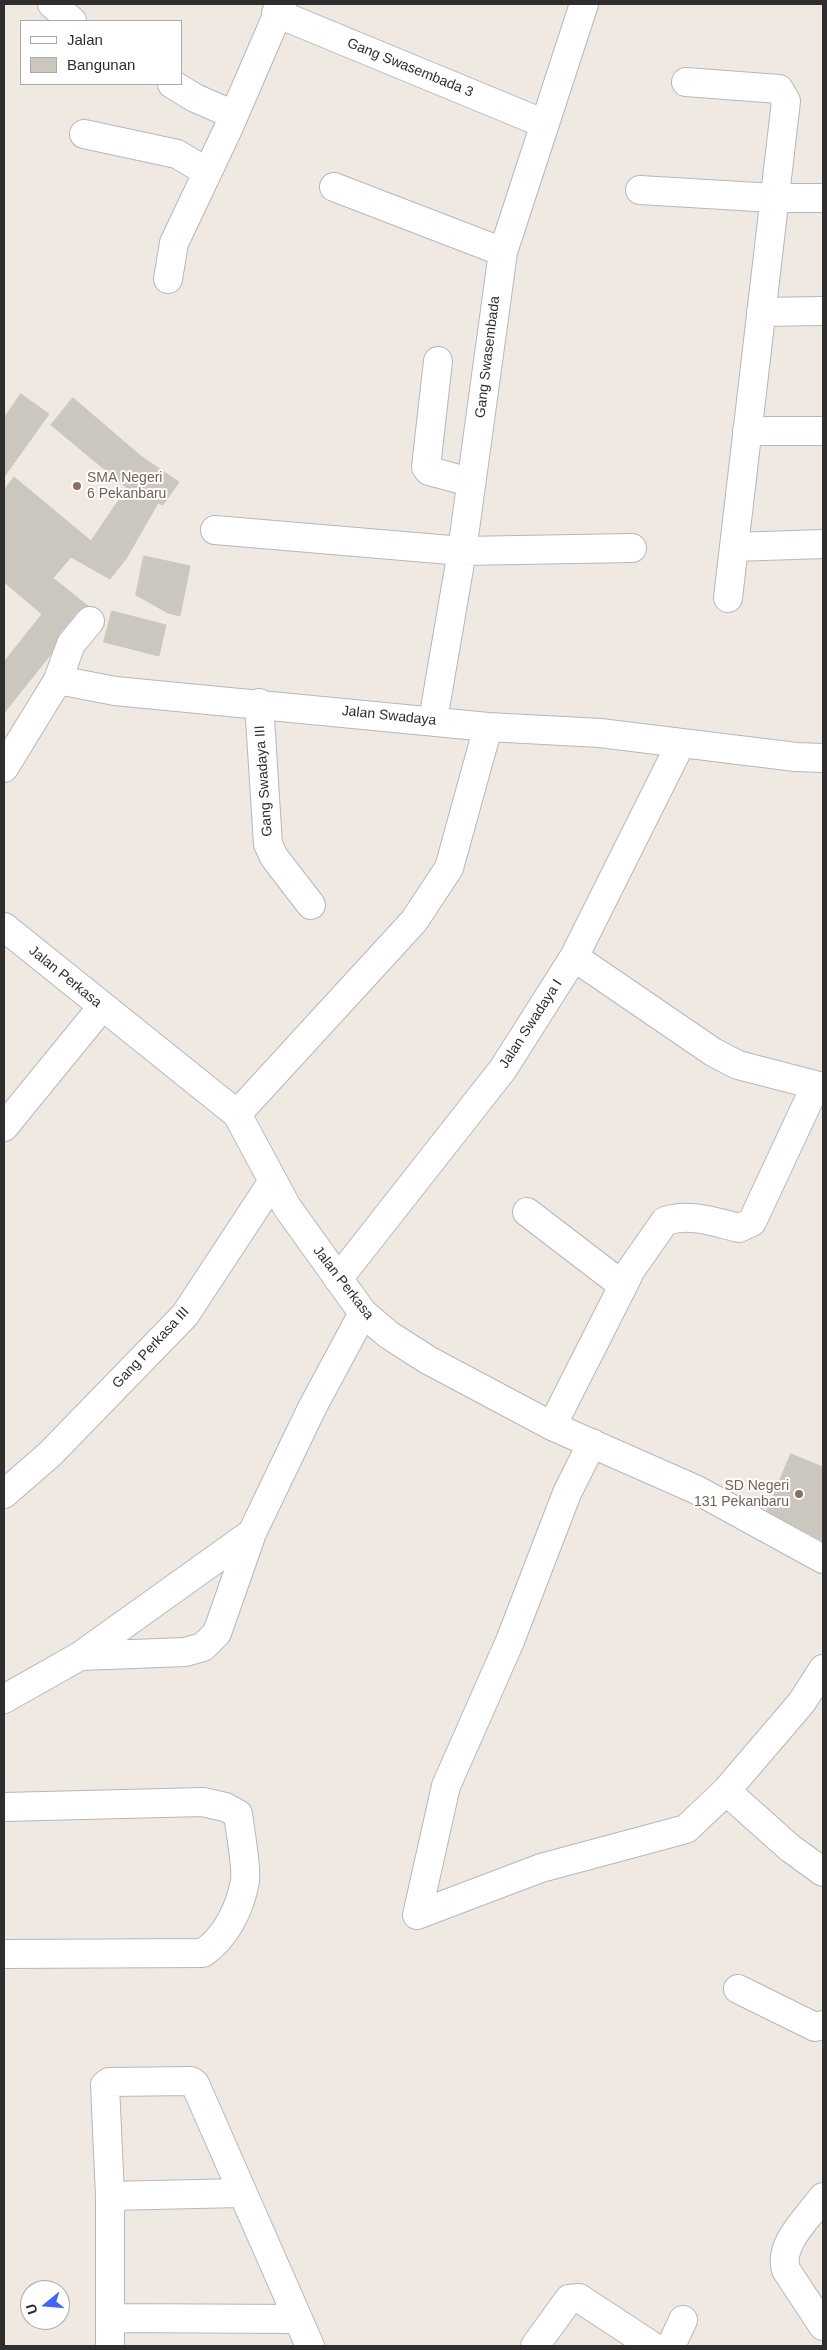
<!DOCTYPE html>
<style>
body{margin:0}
#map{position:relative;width:827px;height:2350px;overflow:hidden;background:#efe9e1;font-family:Arial,sans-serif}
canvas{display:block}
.frame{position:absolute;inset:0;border:5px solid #2e2e2e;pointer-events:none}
.legend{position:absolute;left:20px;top:20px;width:162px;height:65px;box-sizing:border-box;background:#fff;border:1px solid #ababab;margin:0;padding:6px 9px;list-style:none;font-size:15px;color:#2e2e2e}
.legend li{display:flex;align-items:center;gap:10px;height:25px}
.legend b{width:25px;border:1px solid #ababab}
.north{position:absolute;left:20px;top:2280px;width:50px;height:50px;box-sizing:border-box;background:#fff;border:1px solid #ababab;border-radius:50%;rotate:253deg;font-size:14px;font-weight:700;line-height:20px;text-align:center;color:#2e2e2e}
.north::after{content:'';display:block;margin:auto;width:18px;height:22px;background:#4264fb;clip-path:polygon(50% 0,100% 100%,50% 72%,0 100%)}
</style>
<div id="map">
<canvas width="827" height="2350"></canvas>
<div class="frame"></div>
<ul class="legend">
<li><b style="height:6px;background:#fff"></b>Jalan</li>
<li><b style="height:14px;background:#cbc7bf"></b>Bangunan</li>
</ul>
<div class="north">U</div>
</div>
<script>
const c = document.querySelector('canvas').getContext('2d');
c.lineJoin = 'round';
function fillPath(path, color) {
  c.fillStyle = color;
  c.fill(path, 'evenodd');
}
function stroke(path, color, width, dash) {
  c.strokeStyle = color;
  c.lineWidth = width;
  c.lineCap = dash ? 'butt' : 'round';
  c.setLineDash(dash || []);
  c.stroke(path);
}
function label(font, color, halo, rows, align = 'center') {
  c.font = font + ' Arial,sans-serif';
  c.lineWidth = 4;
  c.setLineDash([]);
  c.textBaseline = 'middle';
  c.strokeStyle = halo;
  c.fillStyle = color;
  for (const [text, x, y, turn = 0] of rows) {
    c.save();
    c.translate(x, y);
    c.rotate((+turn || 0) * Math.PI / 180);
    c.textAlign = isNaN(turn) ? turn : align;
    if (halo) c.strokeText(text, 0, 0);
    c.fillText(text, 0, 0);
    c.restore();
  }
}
const building = new Path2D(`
 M21,394L49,414L4,477V418Z
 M73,398L142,457L179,482L163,505L158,503L126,559L110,579L71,557L53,578L88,606L78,611L59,634L51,654L4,713V662L42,614L4,582V490L14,477L91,541L127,488L51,425Z
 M144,556L190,566L180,616L168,613L136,595Z
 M112,611L166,625L159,656L104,642Z
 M791,1454L823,1467V1541L767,1511Z`);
fillPath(building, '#cbc7bf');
stroke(building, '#cbc5ba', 1);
const minor = new Path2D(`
 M52,4L72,21
 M276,13L545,124
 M686,82L779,89L786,101L728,598
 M172,84L195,98L234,115
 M84,134L177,154L207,172
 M334,187L503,252
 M640,190L774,198H823
 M168,279L174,243L228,129L282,4
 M761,312L823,311
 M438,361L426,467L429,471L470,482
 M747,431H823
 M215,530L462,551L632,548
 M734,547L823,544
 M58,680L71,644L90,621
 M259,703L268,844L274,857L311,905
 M433,720L462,551L503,252L584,4
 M4,768L58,680L115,691L488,727L600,733L796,757L823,758
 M4,927L237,1114L287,1207L363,1313L389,1335L428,1360L552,1426L697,1490L823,1559
 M574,957L713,1052L738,1065L823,1087
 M237,1114L414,921L449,868L488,727
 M4,1127L102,1007
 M527,1212L621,1284L665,1221C691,1213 714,1222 739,1228L752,1222L815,1087
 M338,1279L503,1069L574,957L681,743
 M552,1426L628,1276
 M4,1494L50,1454L185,1315L273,1181
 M80,1656L185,1652L203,1647L217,1633L252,1533L312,1408L363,1313
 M4,1699L80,1656L252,1533
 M726,1791L790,1848L823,1872
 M4,1807L203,1802L225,1807L238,1814C240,1831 247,1866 245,1881C240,1909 226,1937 203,1953L4,1954
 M417,1915L446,1786L510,1641L567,1493L592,1443
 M417,1915L541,1868L686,1829L726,1791L802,1702L823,1669
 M738,1989L815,2027L823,2025
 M110,2196L241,2193
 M823,2197C808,2218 778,2244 786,2270L823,2326
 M110,2318L298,2319
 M110,2346V2196L105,2085L109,2082L191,2081L195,2084L310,2346
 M535,2346L569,2299L579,2298L652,2346
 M671,2346L683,2320`);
stroke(minor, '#b4b7c1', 30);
stroke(minor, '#fff', 28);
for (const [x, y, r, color] of [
 [77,486,5,"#8d6e63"],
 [799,1494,5,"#8d6e63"]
]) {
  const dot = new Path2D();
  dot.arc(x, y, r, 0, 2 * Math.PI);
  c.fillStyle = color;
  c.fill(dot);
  stroke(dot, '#fff', 2);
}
label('14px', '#2e2e2e', '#fff', [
 ["Gang Swasembada 3",410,68,22],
 ["Gang Swasembada",488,357,-83],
 ["Jalan Swadaya",389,716,6],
 ["Gang Swadaya III",264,781,-94],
 ["Jalan Perkasa",65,977,39],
 ["Jalan Swadaya I",531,1024,-57],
 ["Jalan Perkasa",343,1283,52],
 ["Gang Perkasa III",151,1348,-47]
]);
label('14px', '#785e54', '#fff', [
 ["SMA Negeri",87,478],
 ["6 Pekanbaru",87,494],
 ["SD Negeri",789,1486,"right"],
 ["131 Pekanbaru",789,1502,"right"]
], 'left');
</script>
